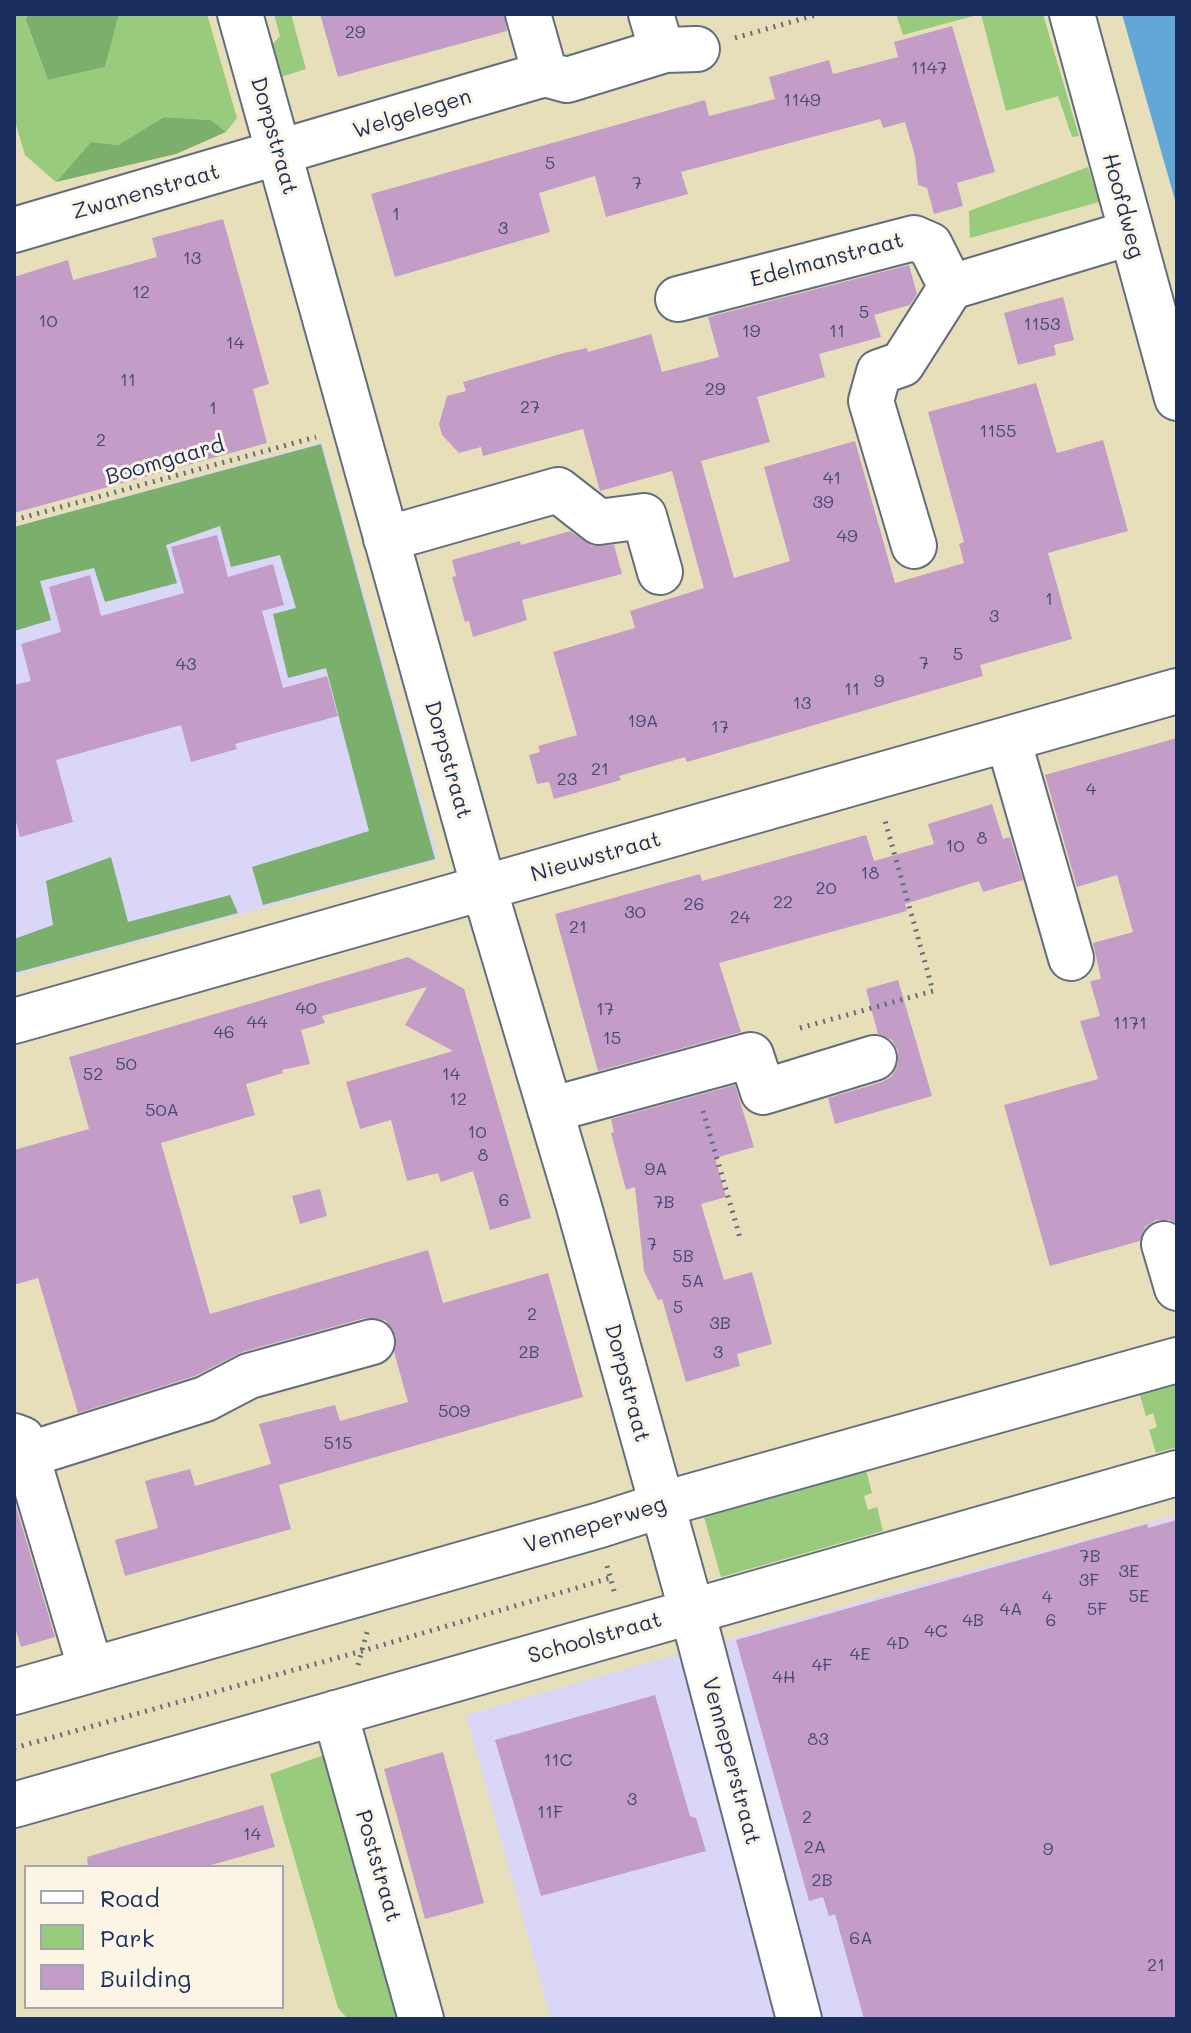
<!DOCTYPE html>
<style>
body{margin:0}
#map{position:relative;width:1191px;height:2033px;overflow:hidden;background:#e7dfb9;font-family:Mali,sans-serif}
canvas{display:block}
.frame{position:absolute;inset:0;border:16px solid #1b2f5e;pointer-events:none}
.legend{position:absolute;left:24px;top:1865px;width:260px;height:144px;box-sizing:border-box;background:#fcf5e5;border:2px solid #a2a6af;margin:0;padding:10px 14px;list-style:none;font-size:24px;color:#1b2f5e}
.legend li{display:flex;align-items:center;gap:16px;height:40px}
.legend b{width:40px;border:2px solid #a2a6af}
</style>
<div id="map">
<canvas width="1191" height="2033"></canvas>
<div class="frame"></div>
<ul class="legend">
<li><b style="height:10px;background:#fff"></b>Road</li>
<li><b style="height:22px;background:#99cb7c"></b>Park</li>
<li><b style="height:22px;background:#c39dc7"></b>Building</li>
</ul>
</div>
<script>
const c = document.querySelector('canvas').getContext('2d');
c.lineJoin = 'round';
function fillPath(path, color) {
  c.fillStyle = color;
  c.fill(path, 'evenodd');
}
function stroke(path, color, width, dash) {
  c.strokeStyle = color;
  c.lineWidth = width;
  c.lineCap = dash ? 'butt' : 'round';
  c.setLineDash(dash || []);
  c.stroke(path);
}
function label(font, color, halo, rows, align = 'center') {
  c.font = font + ' Mali,sans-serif';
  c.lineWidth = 6;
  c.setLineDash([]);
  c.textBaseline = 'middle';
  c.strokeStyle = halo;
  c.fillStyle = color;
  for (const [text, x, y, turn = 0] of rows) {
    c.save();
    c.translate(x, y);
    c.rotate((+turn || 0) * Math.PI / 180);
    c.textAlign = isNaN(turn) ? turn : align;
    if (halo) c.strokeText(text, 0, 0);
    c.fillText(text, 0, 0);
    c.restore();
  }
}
fillPath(new Path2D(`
 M322,442L439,860L14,976V527Z
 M1177,1515V2019H551L466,1715L925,1583Z`), '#dad6f7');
fillPath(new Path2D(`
 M14,14H27L26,22L48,80L105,67L119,14H207L237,118L226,132L211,120L164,117L118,145L91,142L56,182L25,155L14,118Z
 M274,14H291L306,69L278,78L270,47L280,36Z
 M896,14H1043L1079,136L1072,137L1058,96L1006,111L981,14L903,35Z
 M1088,167L1099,202L970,238L969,211Z
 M1177,1382V1447L1156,1453L1149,1430L1157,1427L1153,1413L1146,1416L1139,1392Z
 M866,1470L872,1493L864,1496L868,1510L877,1507L883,1531L721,1577L704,1517Z
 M327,1754L409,2019H348L338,2008L270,1774Z`), '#99cb7c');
fillPath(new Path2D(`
 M27,14H119L105,67L48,80L26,21Z
 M164,117L211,120L226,132L176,154L56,182L91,142L118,145Z
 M321,444L435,859L263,905L252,867L369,831L326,668L288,678L273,614L296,608L280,555L231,567L220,526L166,545L177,583L105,602L94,568L40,581L51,620L14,631V527Z
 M111,857L128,922L230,895L238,913L14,973V939L53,925L46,881Z`), '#7aaf6c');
fillPath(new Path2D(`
 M1122,14H1177V207Z`), '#61a8d7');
fillPath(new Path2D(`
 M320,14H504L507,31L338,77Z
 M952,26L995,172L957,183L963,206L934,214L927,188L918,185L915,156L905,122L883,128L880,119L681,172L688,194L606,217L595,176L539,193L550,232L395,277L371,194L705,100L709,116L775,99L769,77L829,60L833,74L898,57L894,42Z
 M223,219L269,384L253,389L267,443L14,513V277L68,260L73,280L157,257L152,238Z
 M909,265L917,294L910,305L874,315L881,337L819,354L825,377L757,397L770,442L701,461L734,578L790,561L764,467L855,441L895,583L964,563L959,544L964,542L928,412L1036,383L1057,453L1103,440L1128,531L1048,553L1072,639L980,665L983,676L687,762L685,757L619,776L621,780L554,799L549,782L537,784L529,755L540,752L538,746L577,735L553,652L635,628L630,611L704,588L672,471L600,491L583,429L483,456L481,447L459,453L442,435L439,424L447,396L466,391L463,382L564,353L587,348L588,352L651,334L662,372L719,357L708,317Z
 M1063,297L1074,340L1054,345L1056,355L1018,365L1004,313Z
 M570,531L592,546L614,545L622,574L522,600L527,620L473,637L469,621L465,622L452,577L456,576L452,560L520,541L521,545Z
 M217,535L228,577L273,564L284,605L262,611L283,688L327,676L338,716L235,744L237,749L191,762L181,725L56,760L73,822L20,837L14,814V685L31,681L21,644L61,632L49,587L90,575L101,616L184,593L171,547Z
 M1177,738V1223L1169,1220H1156L1145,1227L1140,1241L1050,1266L1004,1105L1098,1079L1080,1021L1100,1016L1090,981L1101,979L1093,943L1133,932L1117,875L1077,887L1045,775Z
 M992,804L1003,839L1010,837L1023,880L983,892L979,881L905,904L907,911L719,963L741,1032L598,1071L555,914L700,874L702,881L866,835L874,861L934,844L928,824Z
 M408,957L464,989L531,1218L490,1230L473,1171L441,1182L438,1173L407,1181L391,1120L360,1129L346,1082L453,1051L405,1025L427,987L322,1016L325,1023L301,1030L310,1064L282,1070L283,1073L246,1084L255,1115L161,1143L210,1314L428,1250L443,1303L548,1273L583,1397L279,1485L291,1529L125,1576L115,1540L158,1528L145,1481L190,1469L195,1486L271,1464L259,1424L335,1405L340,1421L408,1402L394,1352L396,1336L385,1320L365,1318L242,1352L195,1376L78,1413L38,1278L14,1285V1150L89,1129L69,1057Z
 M898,980L932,1096L835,1124L828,1098L882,1082L892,1076L898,1064V1051L892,1040L878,1034L866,989Z
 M735,1085L754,1147L715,1158L726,1197L701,1204L724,1280L752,1272L772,1344L737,1354L740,1366L686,1382L662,1299L658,1300L644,1271L635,1187L626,1190L611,1133L614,1132L611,1119Z
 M320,1189L327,1216L300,1224L292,1196Z
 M14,1500L55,1637L21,1647L14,1624Z
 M1177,1520V2019H864L835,1914L829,1916L823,1897L809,1901L736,1640L1147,1524L1148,1528Z
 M655,1695L690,1816L696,1818L706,1851L541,1896L495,1740Z
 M443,1752L484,1903L425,1919L384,1769Z
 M263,1805L275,1847L204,1867H88L87,1857Z`), '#c39dc7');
const minor = new Path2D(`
 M240,14L484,888L578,1203L700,1641L799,2019
 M528,14L545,74
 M651,14L662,51
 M1072,14L1177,398
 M14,230L545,74L567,80L665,50L697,49
 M678,299L914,238L930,245L951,287
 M386,539L558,490L599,522L644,516L660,572
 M914,546L871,401L879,372L902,364L951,287L1130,233
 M1008,739L1071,958
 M14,1021L1177,691
 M550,1110L751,1055L763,1092L874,1058
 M1164,1244L1177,1288
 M14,1436L22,1439L91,1670
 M27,1455L205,1399L249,1376L372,1342
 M14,1692L600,1525L681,1499L1177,1360
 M335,1713L421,2019
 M14,1805L1177,1473`);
stroke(minor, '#626d7e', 48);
stroke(new Path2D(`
 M735,38L819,14
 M14,520L316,437
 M800,1028L933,991L884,817
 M703,1111L741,1241
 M607,1566L615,1594
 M358,1665L367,1632
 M14,1748L362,1651L610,1578`), '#626d7e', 5, [2, 6]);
stroke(minor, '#fff', 44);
label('18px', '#454a78', null, [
 ["29",355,32],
 ["1147",929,68],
 ["1149",802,100],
 ["5",550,163],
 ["7",637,183],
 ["1",396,214],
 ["3",503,228],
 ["13",192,258],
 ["12",141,292],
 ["5",864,312],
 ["10",48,321],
 ["1153",1042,324],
 ["19",751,331],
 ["11",837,331],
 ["14",235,343],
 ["11",128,380],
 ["29",715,389],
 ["27",530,407],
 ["1",213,408],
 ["1155",998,431],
 ["2",101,440],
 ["41",832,478],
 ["39",823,502],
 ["49",847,536],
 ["1",1049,599],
 ["3",994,616],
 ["5",958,654],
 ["7",924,663],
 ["43",186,664],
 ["9",879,681],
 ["11",852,689],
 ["13",802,703],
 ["19A",643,721],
 ["17",720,727],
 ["21",600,769],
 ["23",567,779],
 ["4",1091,789],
 ["8",982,838],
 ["10",955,846],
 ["18",870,873],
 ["20",826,888],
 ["22",783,902],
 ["26",694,904],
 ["30",635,912],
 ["24",740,917],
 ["21",578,927],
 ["40",306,1008],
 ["17",605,1009],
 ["44",257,1022],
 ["1171",1130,1023],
 ["46",224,1032],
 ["15",612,1038],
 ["50",126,1064],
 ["52",93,1074],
 ["14",451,1074],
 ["12",458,1099],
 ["50A",162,1110],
 ["10",477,1132],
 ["8",483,1155],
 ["9A",656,1169],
 ["6",504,1200],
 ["7B",664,1202],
 ["7",652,1244],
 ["5B",683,1256],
 ["5A",693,1281],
 ["5",678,1307],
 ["2",532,1314],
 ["3B",720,1323],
 ["2B",529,1352],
 ["3",718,1352],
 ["509",454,1411],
 ["515",338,1443],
 ["7B",1090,1556],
 ["3E",1129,1571],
 ["3F",1089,1580],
 ["5E",1139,1596],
 ["4",1047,1597],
 ["4A",1011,1609],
 ["5F",1097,1609],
 ["4B",973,1620],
 ["6",1051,1620],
 ["4C",936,1631],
 ["4D",898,1643],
 ["4E",860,1654],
 ["4F",822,1665],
 ["4H",784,1677],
 ["83",818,1739],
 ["11C",558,1760],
 ["3",632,1799],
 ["11F",550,1812],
 ["2",807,1817],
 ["14",252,1834],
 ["2A",815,1847],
 ["9",1048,1849],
 ["2B",822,1880],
 ["6A",861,1938],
 ["21",1156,1965]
]);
label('22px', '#1b2f5e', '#fcf5e5', [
 ["Welgelegen",412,114,-17],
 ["Dorpstraat",274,136,74],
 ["Zwanenstraat",146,192,-16],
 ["Hoofdweg",1123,206,75],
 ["Edelmanstraat",827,260,-15],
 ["Boomgaard",165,461,-16],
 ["Dorpstraat",448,760,74],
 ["Nieuwstraat",596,857,-16],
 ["Dorpstraat",627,1383,75],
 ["Venneperweg",595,1525,-17],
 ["Schoolstraat",595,1638,-16],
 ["Venneperstraat",731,1761,75],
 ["Poststraat",378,1866,74]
]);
</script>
